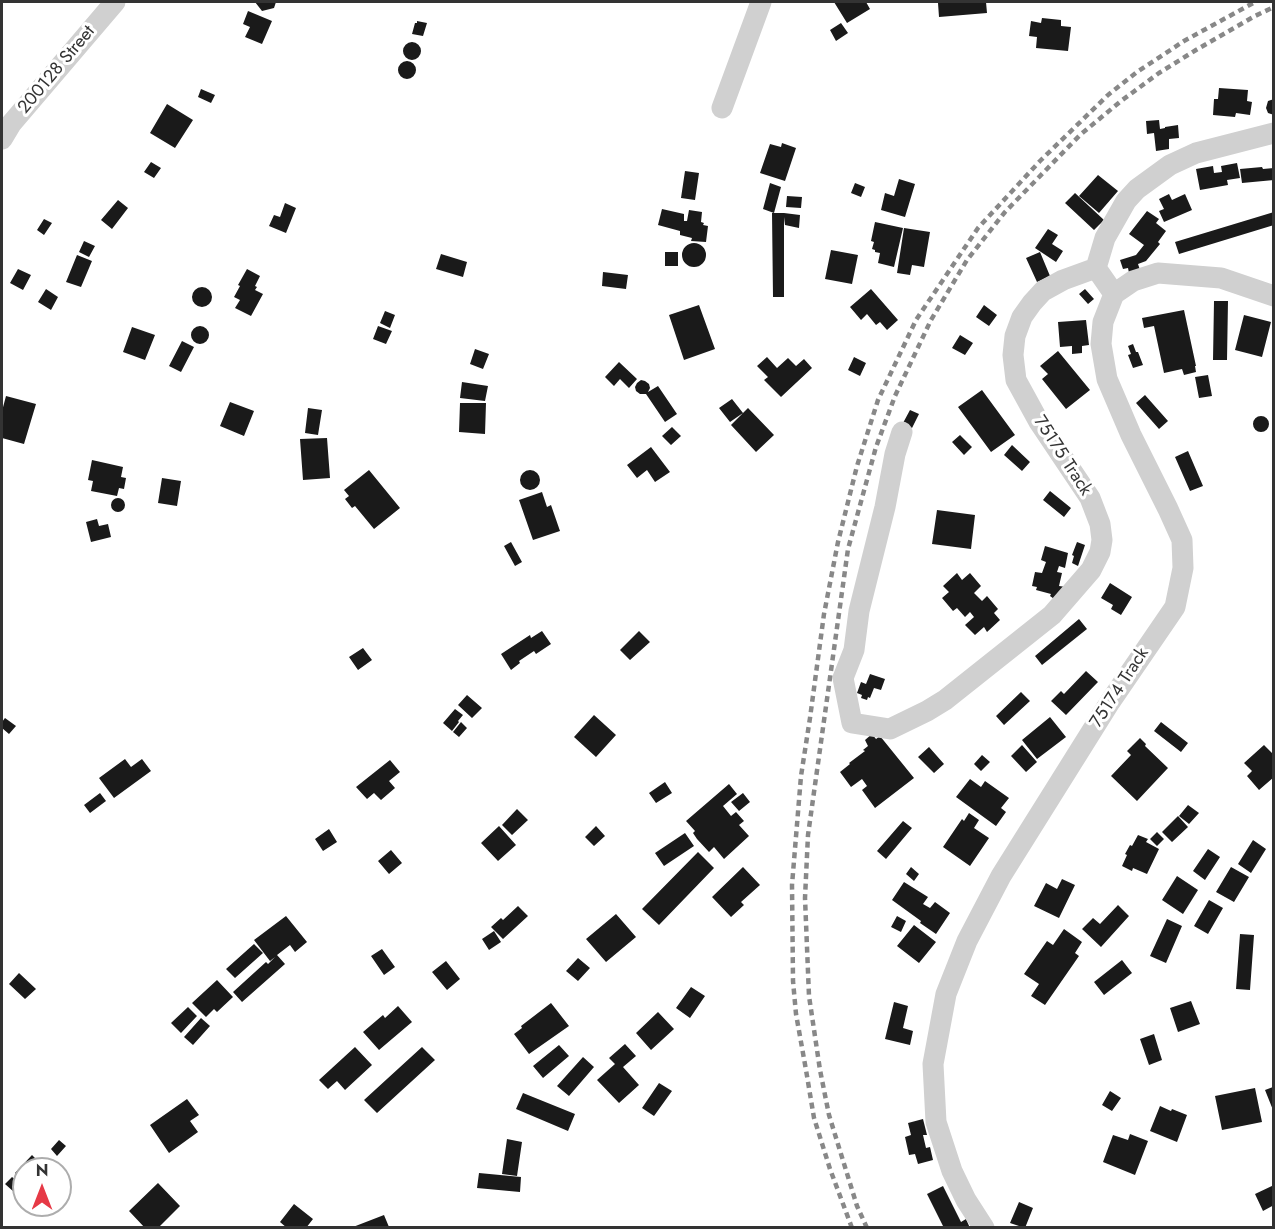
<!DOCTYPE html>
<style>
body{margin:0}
#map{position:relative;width:1275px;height:1229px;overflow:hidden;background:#fff;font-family:Jost,sans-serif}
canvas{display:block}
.frame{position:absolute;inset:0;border:3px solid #333;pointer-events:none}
.north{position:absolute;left:12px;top:1157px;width:60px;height:60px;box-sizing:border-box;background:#fff;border:2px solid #adadad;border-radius:50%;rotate:0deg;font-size:16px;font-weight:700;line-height:24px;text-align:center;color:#333}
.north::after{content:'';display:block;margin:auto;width:21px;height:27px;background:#e63946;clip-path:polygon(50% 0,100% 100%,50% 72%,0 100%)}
</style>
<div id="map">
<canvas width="1275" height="1229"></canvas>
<div class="frame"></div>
<div class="north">N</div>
</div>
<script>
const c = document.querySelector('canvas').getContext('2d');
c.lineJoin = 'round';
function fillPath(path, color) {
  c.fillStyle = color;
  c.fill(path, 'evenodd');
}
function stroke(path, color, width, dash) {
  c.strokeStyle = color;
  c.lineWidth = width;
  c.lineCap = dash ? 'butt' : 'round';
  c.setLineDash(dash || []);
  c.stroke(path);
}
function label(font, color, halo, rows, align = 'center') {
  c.font = font + ' Jost,sans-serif';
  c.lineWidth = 6;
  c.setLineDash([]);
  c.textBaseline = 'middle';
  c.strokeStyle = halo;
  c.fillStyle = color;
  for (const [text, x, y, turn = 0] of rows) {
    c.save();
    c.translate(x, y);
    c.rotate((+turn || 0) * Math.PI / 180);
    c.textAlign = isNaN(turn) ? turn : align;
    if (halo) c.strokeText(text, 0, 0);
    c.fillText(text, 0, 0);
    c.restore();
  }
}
fillPath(new Path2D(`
 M255,2H276L274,8L262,11Z
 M834,2H866L870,9L847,23Z
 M951,2H986L987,13L939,17L938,3Z
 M248,11L272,21L262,44L245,37L250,27L243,24Z
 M1042,18L1061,20V26L1071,27L1068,51L1036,48L1037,37L1029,36L1031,21L1041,23Z
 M417,21L427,23L423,36L412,34L415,23H417Z
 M841,23L848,33L836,41L830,30Z
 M403 51a9 9 0 1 1 18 0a9 9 0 1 1-18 0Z
 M398 70a9 9 0 1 1 18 0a9 9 0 1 1-18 0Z
 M1219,88L1248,90L1247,101L1252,102L1250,115L1236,113L1235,117L1213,115L1214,99H1218Z
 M201,89L215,95L211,103L198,97Z
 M1274,99V115L1268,113L1266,108L1268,101Z
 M167,104L193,120L175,148L150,133Z
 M1159,120L1160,129L1165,128V127L1178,125L1179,138L1169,139V149L1156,151L1154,133L1147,134L1146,121Z
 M782,143L796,148L785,181L760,173L770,144L781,147Z
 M151,162L161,168L154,178L144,172Z
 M1237,163L1240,178L1227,180L1228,185L1200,190L1196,169L1213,166L1214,173L1222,172L1221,166Z
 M1262,167L1263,169L1274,168V180L1242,183L1240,169Z
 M685,171L699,173L695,200L681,198Z
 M1098,175L1118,191L1099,213L1079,196Z
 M899,179L915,184L905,217L881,210L885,193L894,196Z
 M770,183L781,187L774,213L763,209Z
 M855,183L865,187L861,197L851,193Z
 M1075,193L1104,220L1094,230L1065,203Z
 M1169,194L1172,200L1185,194L1192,210L1164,222L1159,211L1164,209L1159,199Z
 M787,196L802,197L801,208L786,207Z
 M118,200L128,208L112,229L101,220Z
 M285,203L296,208L286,233L269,226L274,215L280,217Z
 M662,209L684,214V221H687L689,210L702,212L701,222L704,223L703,225L708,226L706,242L691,241L692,238L680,235V231L658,225Z
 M1147,211L1159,219L1156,223L1166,231L1158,242L1160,244L1146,261L1138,264L1140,270L1129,273L1128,268L1123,269L1120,260L1136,255L1144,245L1129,234Z
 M1274,212V225L1179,254L1175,242Z
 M772,213H784L800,215L799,228L785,225L784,217V297H773Z
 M44,219L52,223L44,235L37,230Z
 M875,222L903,228L894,267L878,263L880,253L875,252V250L872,249L874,242L871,241Z
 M904,228L930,232L924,267L912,265L910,275L897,273Z
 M1048,229L1058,235L1052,244L1063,251L1056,262L1035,248Z
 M84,241L95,246L89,257L79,252Z
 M682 255a12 12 0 1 1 24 0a12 12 0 1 1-24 0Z
 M831,250L858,255L852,284L825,279Z
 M665,252H678V266H665Z
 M1040,252L1050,276L1037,282L1026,258Z
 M441,254L467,262L463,277L436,269Z
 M77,255L92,261L81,287L66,282Z
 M18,269L31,275L23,290L10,283Z
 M247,269L260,276L255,286L257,287L255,290L263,294L251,316L235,308L240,300L234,297L240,286L238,285Z
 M603,272L628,275L626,289L602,286Z
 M192 297a10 10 0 1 1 20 0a10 10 0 1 1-20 0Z
 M46,289L58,297L51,310L38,302Z
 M871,289L898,320L887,330L880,322L876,325L867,314L861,320L850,307Z
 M1085,289L1094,299L1088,304L1079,294Z
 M1214,301H1228L1227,360H1213Z
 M699,305L715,349L684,360L669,315Z
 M984,305L997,315L989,326L976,317Z
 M1184,310L1196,366H1195L1196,372L1184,375L1182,369L1164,373L1154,326L1144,328L1142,318Z
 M385,311L395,315L390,328L380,323Z
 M1244,315L1271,322L1262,357L1235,350Z
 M1086,320L1089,345L1082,346V353L1072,354V346L1060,347L1058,322Z
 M378,326L392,331L386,344L373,339Z
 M191 335a9 9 0 1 1 18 0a9 9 0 1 1-18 0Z
 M132,327L155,335L145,360L123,352Z
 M960,335L973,343L965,355L952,348Z
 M182,341L194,347L181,372L169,366Z
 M1133,344L1136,352H1138L1143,365L1133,368L1128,355L1131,354L1128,346Z
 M475,349L489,354L483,369L470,364Z
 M1058,351L1090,390L1066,409L1042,379L1048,374L1040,366Z
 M767,357L777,368L788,358L796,366L804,359L812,368L781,397L764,380L768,377L757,366Z
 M854,357L866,363L860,376L848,370Z
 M619,362L637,379L629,388L620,379L614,386L605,377Z
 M1208,375L1212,396L1199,398L1195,377Z
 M641,380L645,381L649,384L650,388L648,392L658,386L677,414L665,422L646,394H640L636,391L635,387L637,383Z
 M462,382L488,386L485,401L460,398Z
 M982,390L1015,435L991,452L958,407Z
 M1145,395L1168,421L1159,429L1136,403Z
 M6,396L36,404L24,444L2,438V411Z
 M732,399L743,413L730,422L719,408Z
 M230,402L254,411L244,436L220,426Z
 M460,403H486L485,434L459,432Z
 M308,408L322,410L318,435L305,433Z
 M748,408L774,435L756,452L731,425Z
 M910,410L919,414L912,428L903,423Z
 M1253 424a8 8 0 1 1 16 0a8 8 0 1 1-16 0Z
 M672,427L681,436L671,445L662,436Z
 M960,435L972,447L964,455L952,442Z
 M327,438L330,478L303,480L300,439Z
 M1012,445L1030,462L1022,471L1004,455Z
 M651,447L670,472L655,482L647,470L637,478L627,465Z
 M1188,451L1203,486L1190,491L1175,457Z
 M92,460L123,467L121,477L126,478L124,489L119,488L117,496L91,491L93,481L88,480Z
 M369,470L400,508L374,529L355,506L352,508L345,499L349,496L344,490Z
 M520 480a10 10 0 1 1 20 0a10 10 0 1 1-20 0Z
 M162,478L181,481L177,506L158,503Z
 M1050,491L1071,508L1064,517L1043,500Z
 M542,492L547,507L551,505L560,531L533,540L519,500Z
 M111 505a7 7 0 1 1 14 0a7 7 0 1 1-14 0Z
 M937,510L975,515L971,549L932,544Z
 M97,519L99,526L108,524L111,537L91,542L86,522Z
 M511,542L522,562L515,566L504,546Z
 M1077,542L1085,545L1078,566L1072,563L1074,556L1072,555Z
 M1045,546L1068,553L1065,568L1059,566L1057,572L1062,573L1059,586L1066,587L1057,601L1050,596L1051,594L1036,590L1037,587L1032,586L1035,572L1042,573L1046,562L1041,560Z
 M957,573L962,580L970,573L981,586L974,593L982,601L987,596L998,609L994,613L1000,620L987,632L984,627L975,635L965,625L974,617L970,612L965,617L957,608L953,611L942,598L949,592L943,586Z
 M1110,583L1132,597L1121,615L1111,609L1113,605L1101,598Z
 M1079,619L1087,629L1042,665L1035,656Z
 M542,631L551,644L536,654L534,651L519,661L520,663L511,670L501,654L530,635L531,638Z
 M639,631L650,642L630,660L620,650Z
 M363,648L372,660L358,670L349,657Z
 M1086,671L1098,682L1066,715L1051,701L1061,691L1064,694Z
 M870,674L885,679L881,690L874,688L870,698L868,697L867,700L861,698L862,695L857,693L861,682L866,684Z
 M1021,692L1030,701L1004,725L996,716Z
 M467,695L482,708L472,718L458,705Z
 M455,709L463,715L458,721L459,722L452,731L443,723Z
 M594,715L616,735L596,757L574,737Z
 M1050,717L1066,737L1037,759L1022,740Z
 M5,718L16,726L9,734L2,728V722Z
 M461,722L467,728L459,737L453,732Z
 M1161,722L1188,743L1181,752L1154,731Z
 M872,734L876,739L880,736L914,778L875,808L862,790L867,786L862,779L851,787L840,772L850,764L849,763L865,751L863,750L868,746L865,740Z
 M1140,738L1146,744L1145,746L1168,768L1137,801L1111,776L1131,755L1127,751Z
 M1022,745L1037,762L1026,772L1011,756Z
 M1264,745L1274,755V777L1259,790L1247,776L1252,771L1244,763Z
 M929,747L944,764L934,773L918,757Z
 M982,755L990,762L981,771L974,764Z
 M125,759L131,767L142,759L151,771L114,798L99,778Z
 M390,760L400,772L389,781L395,788L381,800L374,793L367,799L356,787Z
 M970,779L981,787L985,781L1009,798L1001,808L1006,812L996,826L956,797Z
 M665,782L672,793L656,803L649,793Z
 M729,784L737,794L723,806L731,816L736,812L744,821L739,825L749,836L724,859L714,847L709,852L697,839L693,833L695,831L686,821Z
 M100,793L106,801L90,813L84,805Z
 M743,793L750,802L739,811L731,802Z
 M1188,805L1199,813L1189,824L1179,816Z
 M517,809L528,820L512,835L502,825Z
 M969,813L979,820L974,828L989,838L970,866L943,847L962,819L964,821Z
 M1178,816L1188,827L1172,842L1162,832Z
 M903,821L912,828L886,859L877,851Z
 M499,826L516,845L498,861L481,843Z
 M596,826L605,836L594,846L585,837Z
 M329,829L337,842L323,851L315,839Z
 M1157,832L1164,839L1157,846L1150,839Z
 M685,833L694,846L664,866L655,853Z
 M1138,835L1148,839L1146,842L1159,849L1147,874L1133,868L1132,871L1122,866L1127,855L1125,854L1130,845L1132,846Z
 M1253,840L1266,849L1251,873L1238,864Z
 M1208,849L1220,857L1205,880L1193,871Z
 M391,850L402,863L389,874L378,861Z
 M698,852L714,868L659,925L642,909Z
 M743,867L760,885L741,902L744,905L731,917L712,897Z
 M911,867L919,874L914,881L906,874Z
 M1231,867L1249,877L1234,902L1216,892Z
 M1177,876L1198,890L1183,914L1162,900Z
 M1062,879L1075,885L1059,918L1034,906L1046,883L1057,889Z
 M904,882L928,897L923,904L930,908L935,902L950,913L936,934L920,923L921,921L892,900Z
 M1209,900L1223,908L1208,934L1194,926Z
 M1118,905L1129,916L1101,947L1082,929L1093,918L1100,924Z
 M518,906L528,916L503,939L491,927L501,918L503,920Z
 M616,914L636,937L606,962L586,939Z
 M286,916L307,942L295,952L290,945L277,955L285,964L242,1002L233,992L266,962L268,964L275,957L270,961L254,940Z
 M897,916L906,921L901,932L891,927Z
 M1167,919L1182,926L1166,963L1150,956Z
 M914,925L936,942L919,963L897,946Z
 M1064,929L1082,942L1075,953L1079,956L1045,1005L1031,996L1039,984L1024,974L1047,941L1053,945Z
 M494,931L501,942L489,950L482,939Z
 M1240,934L1254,935L1250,990L1236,989Z
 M254,944L263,953L235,978L226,969Z
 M382,949L395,967L384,975L371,956Z
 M578,958L590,968L578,981L566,971Z
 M1122,960L1132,973L1104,995L1094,982Z
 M446,961L460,979L447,990L432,972Z
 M19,973L36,989L25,999L9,984Z
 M217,980L233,997L217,1012L214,1009L206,1017L192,1003Z
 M691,987L705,996L690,1018L676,1008Z
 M1191,1001L1200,1024L1178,1032L1170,1008Z
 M894,1002L908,1006L903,1028L913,1031L910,1045L885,1039Z
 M551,1003L569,1026L529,1054L514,1034L522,1028L521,1026Z
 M398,1006L412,1022L379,1050L363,1032L383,1015L385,1018Z
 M188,1007L197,1016L181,1033L171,1023Z
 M658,1012L674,1029L651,1050L636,1033Z
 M201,1018L210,1026L193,1045L184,1037Z
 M1154,1034L1162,1060L1149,1065L1140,1039Z
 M625,1044L636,1056L623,1067L639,1085L619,1103L597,1080L615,1064L609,1058Z
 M559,1045L569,1056L543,1078L533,1066Z
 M355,1047L372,1065L345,1090L337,1081L328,1089L319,1080Z
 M422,1047L435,1060L377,1113L364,1100Z
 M583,1057L594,1067L569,1096L557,1086Z
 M659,1083L672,1091L654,1116L642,1108Z
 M1273,1087V1110L1265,1090Z
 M1255,1088L1262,1122L1222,1130L1215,1096Z
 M1110,1091L1121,1098L1112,1111L1102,1105Z
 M523,1093L575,1114L568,1131L516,1109Z
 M187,1099L199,1115L190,1121L198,1132L169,1153L150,1125Z
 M1160,1106L1171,1111L1172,1109L1187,1115L1177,1142L1150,1131Z
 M923,1119L927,1135H923L926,1148L930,1147L933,1160L918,1164L915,1154L909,1155L905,1137L911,1135L908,1123Z
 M1130,1134L1148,1141L1135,1175L1103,1162L1113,1135L1128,1140Z
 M507,1139L522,1142L517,1176L502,1174Z
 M59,1140L66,1146L57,1156L51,1149Z
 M32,1155L42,1165L38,1169H24V1182L15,1173Z
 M479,1173L521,1177L520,1192L477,1188Z
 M12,1177L21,1184L14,1192L5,1184Z
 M158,1183L180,1206L158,1228H145L129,1211Z
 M1274,1185V1205L1263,1211L1255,1194Z
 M943,1186L961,1222L966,1219L970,1228H944L927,1194Z
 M1019,1202L1033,1208L1025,1228L1010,1223Z
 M294,1204L313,1219L306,1228H287L280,1222Z
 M384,1215L389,1227L353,1228V1227Z`), '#1a1a1a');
stroke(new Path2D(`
 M722,108L761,2
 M2,139L11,124L115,2
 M1096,268L1105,238L1126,201L1137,189L1170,165L1196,153L1274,133
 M902,432L895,454L885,507L859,611L854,650L843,678L852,723L890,729L927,711L945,700L1052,615L1091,570L1100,552L1102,540L1100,524L1090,498L1039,422L1016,380L1013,355L1015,336L1022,317L1032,303L1043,291L1063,280L1096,268L1114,294
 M984,1228L966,1200L952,1171L936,1122L933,1064L946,994L967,941L1001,876L1110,702L1175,607L1183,568L1182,540L1168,509L1131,435L1107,379L1101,344L1103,322L1114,294L1133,281L1158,273L1221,278L1274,296`), '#d0d0d0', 21);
stroke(new Path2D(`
 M852,1228L830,1169L814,1118L806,1070L796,1014L793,981L792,885L801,776L810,718L824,614L838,542L857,466L878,400L916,320L978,228L1040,161L1108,95L1137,72L1184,41L1255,2
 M867,1228L857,1206L829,1115L820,1070L809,996L805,898L808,835L848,549L876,447L895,396L931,320L967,260L1005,212L1080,135L1121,101L1159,73L1196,50L1255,16L1274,7`), '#888', 4.5, [6, 4.5]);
label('18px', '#333', '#fff', [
 ["200128 Street",57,70,-50],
 ["75175 Track",1062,456,57],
 ["75174 Track",1120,688,-57]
]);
</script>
